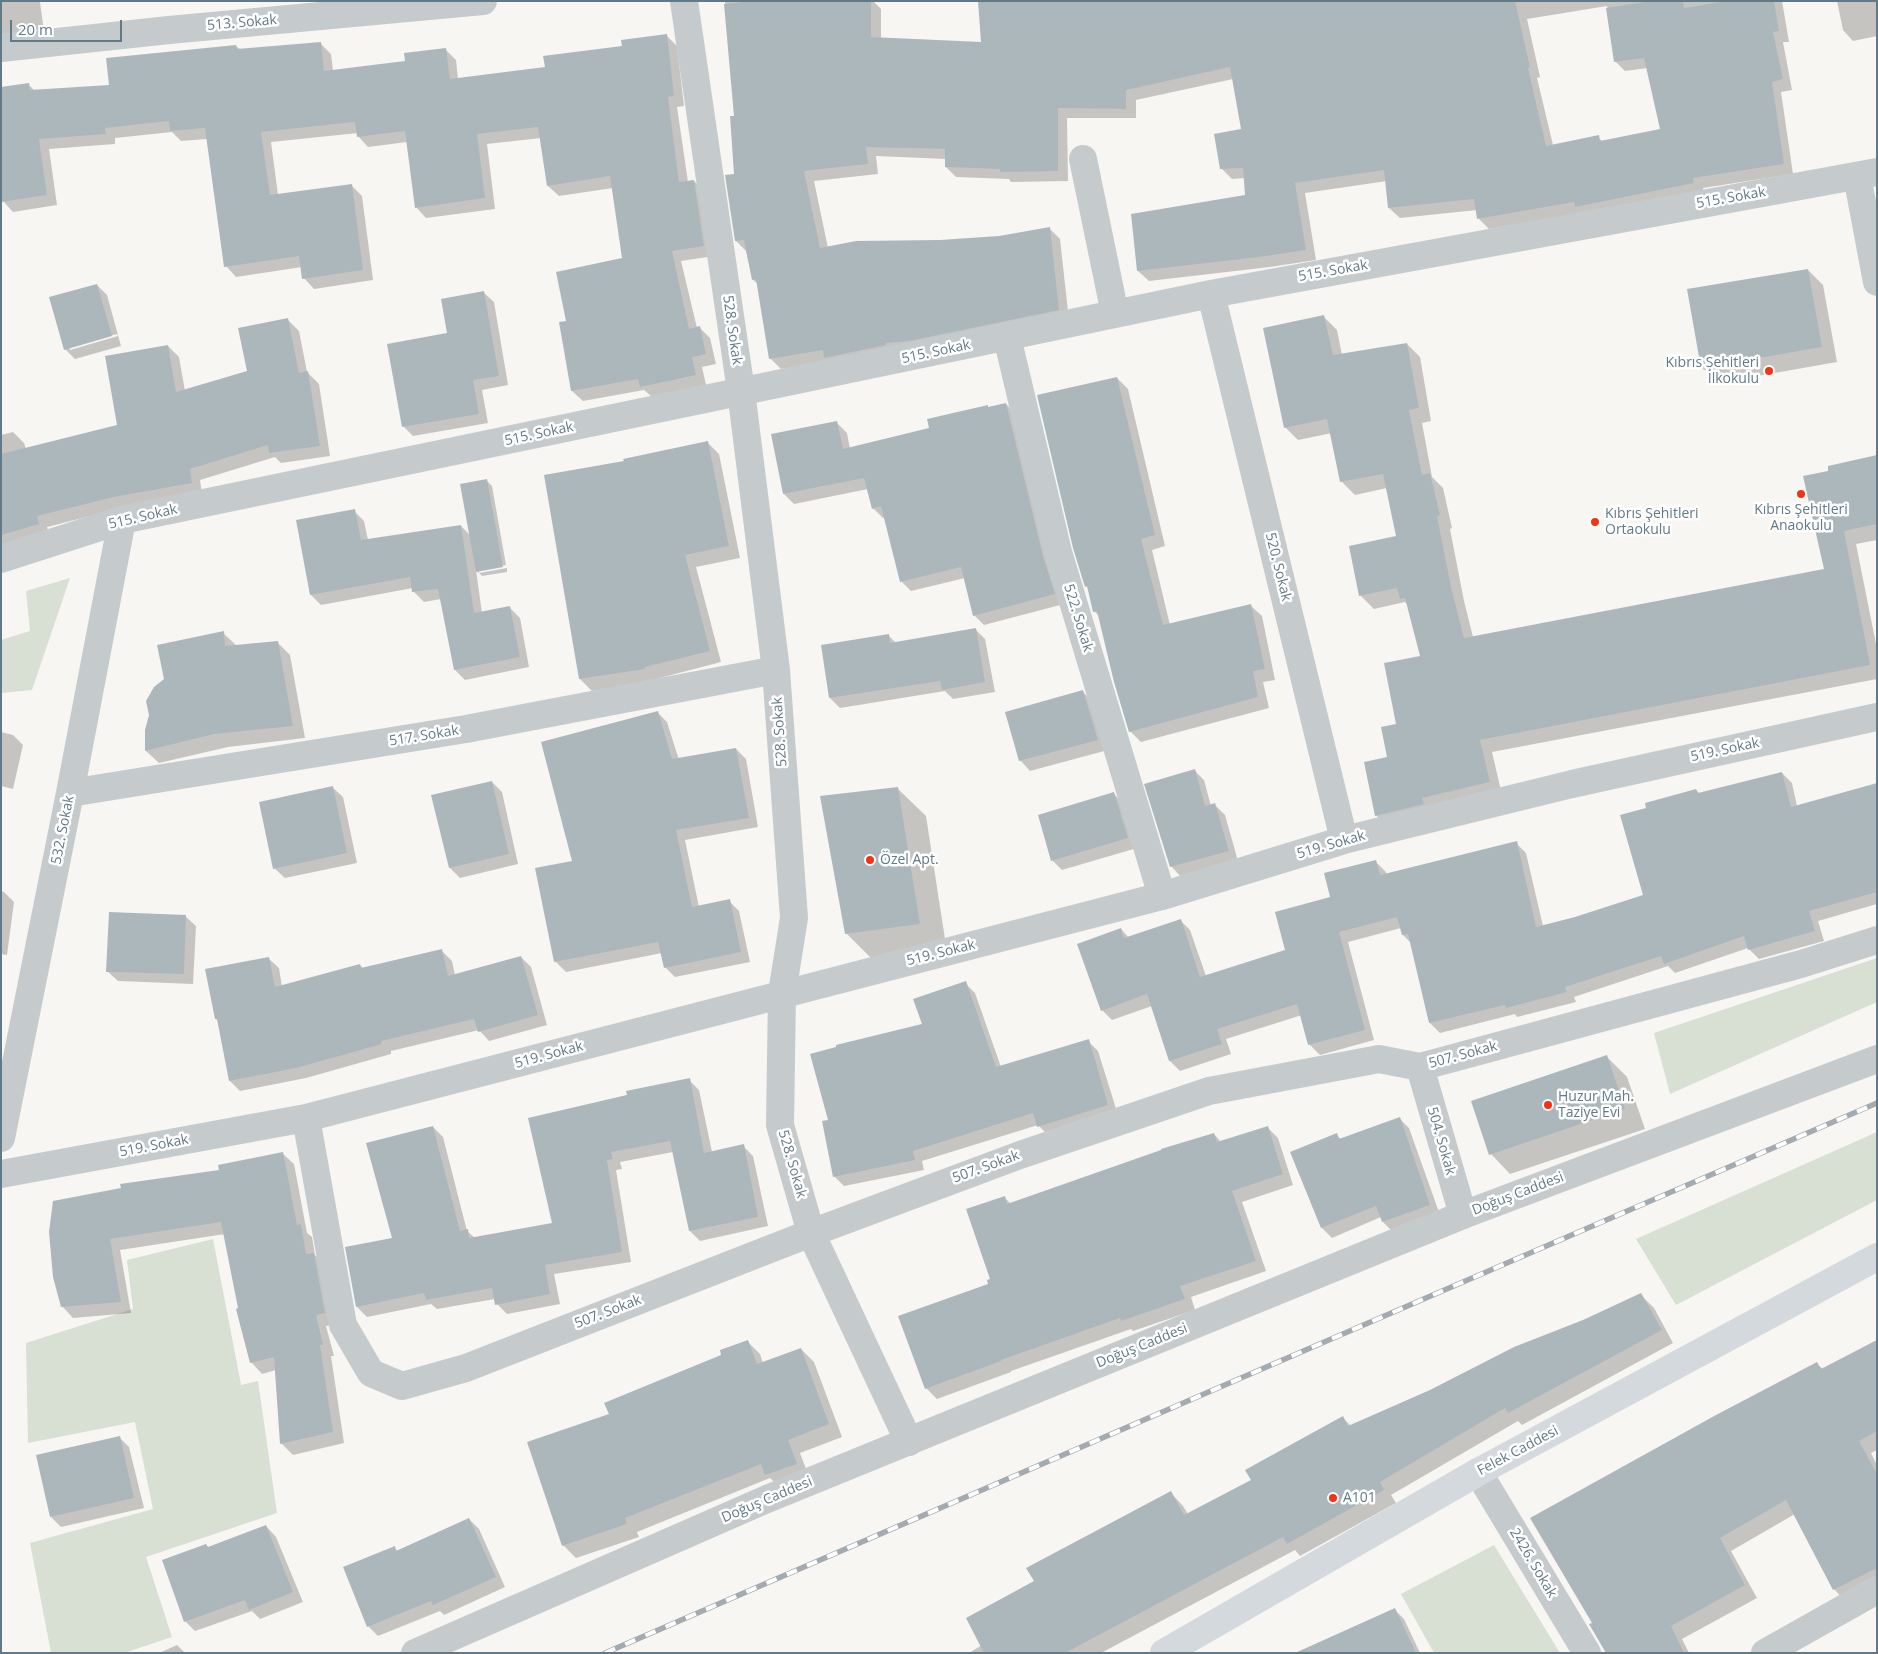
<!DOCTYPE html>
<meta charset="utf-8">
<style>
body{margin:0}
#map{position:relative;width:1878px;height:1654px;overflow:hidden;background:#f7f6f2;font-family:"Open Sans",sans-serif}
canvas{display:block}
.frame{position:absolute;inset:0;border:2px solid #627a87;pointer-events:none}
.scale{position:absolute;left:10px;top:20px;width:112px;height:22px;box-sizing:border-box;border:2px solid #627a87;border-top:0;padding-left:6px;font-size:15px;line-height:18px;white-space:nowrap;color:#627a87;-webkit-text-stroke:4px #fff;paint-order:stroke}
</style>
<div id="map">
<canvas width="1878" height="1654"></canvas>
<div class="frame"></div>
<div class="scale">20 m</div>
</div>
<script>
const c = document.querySelector('canvas').getContext('2d');
c.lineJoin = 'round';
function fillPath(path, color) {
  c.fillStyle = color;
  c.fill(path, 'evenodd');
}
function stroke(path, color, width, dash) {
  c.strokeStyle = color;
  c.lineWidth = width;
  c.lineCap = dash ? 'butt' : 'round';
  c.setLineDash(dash || []);
  c.stroke(path);
}
function label(font, color, halo, rows, align = 'center') {
  c.font = font + ' "Open Sans",sans-serif';
  c.lineWidth = 5;
  c.setLineDash([]);
  c.textBaseline = 'middle';
  c.strokeStyle = halo;
  c.fillStyle = color;
  for (const [text, x, y, turn = 0] of rows) {
    c.save();
    c.translate(x, y);
    c.rotate((+turn || 0) * Math.PI / 180);
    c.textAlign = isNaN(turn) ? turn : align;
    if (halo) c.strokeText(text, 0, 0);
    c.fillText(text, 0, 0);
    c.restore();
  }
}
fillPath(new Path2D(`
 M70,578L32,690L1,693V640L30,631L26,591Z
 M1877,958V1002L1670,1094L1654,1033Z
 M1877,1132V1200L1676,1305L1636,1239Z
 M213,1239L241,1385L258,1381L277,1513L146,1557L172,1637L124,1653H51L30,1543L153,1509L135,1422L28,1443L26,1343L133,1309L127,1260Z
 M1494,1545L1560,1653H1434L1401,1594Z`), '#d8dfd3');
fillPath(new Path2D(`
 M1,1H45L40,2L44,32L1,38Z
 M725,1H873L881,9V39L982,43L979,1H1782L1789,42H1783L1792,90L1781,92L1793,174L1703,188L1704,193L1489,229L1479,219L1477,210L1400,218L1389,208L1387,181L1305,193L1316,260L1270,267L1149,281L1138,271L1246,196L1245,178L1232,179L1221,168L1242,130L1233,79L1136,100V118H1067L1068,181L1011,182L1009,179L956,177L946,167V159L876,156L878,174L814,181L828,248L999,237L1050,229L1060,239L1069,320L781,369L770,358L758,284L753,280L746,251L736,241L735,117ZM1607,6L1615,61L1625,71L1648,68L1662,130L1603,142L1598,137L1553,145L1537,78L1540,77L1527,19Z
 M1837,1H1877V36L1853,41L1843,30Z
 M667,36L677,46L684,106L677,107L688,182L694,181L704,191L714,256L681,261L697,328H700L710,338L716,364L702,367L706,385L652,397L644,390L583,401L572,391L567,322L624,259L613,188L559,196L548,186L541,138L487,144L495,209L426,218L416,207L407,142L368,147L358,136V133L271,142L278,195L352,186L362,196L373,280L314,289L304,278L302,267L236,277L226,266L207,139L181,141L172,132L115,138V144L49,149L57,205L13,212L3,201L29,85L35,91L110,86L236,46L241,50L321,44L331,54L333,71L407,62L445,49L456,60L458,79L547,68Z
 M1808,270L1823,285L1837,362L1718,383L1702,368Z
 M97,285L107,295L121,346L75,359L65,349ZM117,334L118,336L70,350V347Z
 M484,293L494,302L508,385L482,390L488,423L413,436L404,427L389,345L448,334Z
 M1324,317L1337,330L1342,355L1407,344L1420,357L1431,421L1422,423L1432,477L1443,488L1452,528L1450,529L1464,601L1473,637L1825,570L1829,472L1877,456V540L1856,544L1877,649V679L1492,752L1502,795L1389,829L1376,815L1398,725L1421,656L1408,605L1405,602L1374,609L1360,595L1398,537L1387,488L1355,495L1342,482L1332,433L1298,440L1285,427Z
 M288,320L299,331L307,372L319,384L330,456L281,463L275,457L200,480L202,494L126,507L47,527L49,535L1,549V435L13,432L24,443L26,449L118,426L168,346L179,357L185,391L248,372Z
 M1117,378L1128,389L1165,546L1152,550L1170,625L1250,605L1262,616L1275,680L1263,682L1269,708L1141,742L1130,731L1100,617L1094,611L1089,589L1086,586Z
 M1006,404L1016,414L1064,604L984,625L974,615L965,578L911,591L901,581L885,517L883,518L873,508L868,489L794,504L784,494L837,423L847,433L850,449L931,429L987,406L989,408Z
 M707,442L719,454L740,558L696,567L721,662L656,679V681L592,691L580,679L625,462Z
 M487,481L492,486L506,565L479,570V573L507,568V572L482,576L476,570L482,613L510,608L520,618L529,667L465,680L455,670L441,599L424,602L414,592L413,588L321,605L311,595L354,511L364,521L368,540L461,526L471,536Z
 M975,629L985,639L995,692L953,699L945,691L840,708L830,698L889,636L896,643Z
 M223,633L237,646L277,642L290,655L305,738L228,747L159,763L146,751Z
 M1083,692L1093,702L1108,750L1030,771L1020,760Z
 M657,712L667,722L679,760L736,749L746,759L758,827L685,840L699,907L729,901L739,911L750,962L675,977L665,967L662,953L566,972L556,962L537,869L573,862Z
 M1,732L13,735L23,745L13,789L1,786Z
 M1194,770L1204,780L1211,806L1215,805L1225,815L1238,861L1181,877L1171,866Z
 M1782,773L1792,783L1797,806L1877,784V904L1818,921L1824,941L1759,959L1748,948L1675,973L1668,966L1574,997L1576,1002L1517,1017L1515,1014L1440,1033L1430,1023L1411,943L1403,935L1401,928L1348,942L1374,1040L1320,1055L1310,1045L1302,1015L1226,1039L1231,1054L1180,1071L1170,1061L1152,1006L1112,1020L1102,1010L1121,929L1129,938L1180,920L1190,930L1206,976L1287,951L1331,898L1376,862L1386,872L1387,875L1516,843L1526,853L1543,926L1576,918L1644,896L1648,809L1696,790L1700,794Z
 M492,782L502,792L518,864L460,878L450,868Z
 M332,787L343,797L357,863L285,878L274,868Z
 M897,788L926,816L947,952L874,961L846,933Z
 M1114,794L1124,804L1137,848L1062,870L1052,860Z
 M1,891L4,892L14,902L7,955L1,954Z
 M185,916L196,926L193,984L118,981L107,971Z
 M442,951L452,961L455,975L521,957L531,967L547,1025L489,1041L479,1030L391,1051V1054L306,1078L240,1091L230,1081L219,1022L216,1019L268,958L279,968L282,987L360,965L364,969Z
 M965,983L975,993L1001,1067L1088,1041L1098,1051L1118,1115L1049,1136L1038,1125L922,1161L924,1170L844,1186L834,1176L830,1121Z
 M1607,1057L1627,1077L1645,1129L1510,1174L1491,1154Z
 M689,1080L699,1090L712,1152L743,1146L753,1156L768,1226L700,1241L690,1231L673,1152L620,1162L622,1169L616,1170L631,1262L554,1274L560,1304L507,1314L497,1304L495,1299L437,1309L431,1304L367,1317L357,1307L393,1239L433,1127L443,1137L467,1231L475,1238L553,1224L530,1119Z
 M1399,1118L1409,1128L1440,1215L1393,1232L1383,1222L1381,1217L1332,1238L1322,1228L1336,1135L1341,1139Z
 M1267,1127L1278,1138L1293,1185L1242,1202L1266,1271L1191,1297L1195,1310L1133,1331L1131,1329L1011,1371V1372L937,1399L926,1388L990,1285L1005,1198L1011,1204L1214,1134L1221,1142Z
 M282,1153L294,1164L307,1233L312,1237L315,1255L325,1265L336,1324L326,1326L334,1356H331L344,1443L293,1455L281,1443L276,1370L262,1374L251,1362L225,1234L120,1250L131,1313L73,1318L62,1306L51,1232L220,1171Z
 M1641,1295L1654,1308L1673,1343L1522,1425L1518,1421L1391,1495L1396,1503L1300,1556L1295,1550L1101,1653H969L982,1645L1035,1582L1171,1493L1183,1506L1188,1514L1252,1480L1343,1418L1351,1426Z
 M1877,1340V1450L1871,1453L1877,1465V1586L1846,1602L1834,1589L1795,1514L1731,1551L1757,1598L1682,1639L1689,1653H1608L1817,1364L1823,1369Z
 M747,1341L760,1354L763,1363L801,1349L814,1362L842,1437L800,1453L809,1477L780,1487L770,1478L637,1532L639,1537L576,1558L563,1545L611,1415Z
 M119,1437L129,1447L144,1508L61,1527L51,1517Z
 M469,1519L479,1529L505,1587L444,1615L440,1611L378,1636L368,1626L394,1548L398,1551Z
 M266,1526L276,1537L303,1602L260,1619L252,1611L195,1631L185,1621L209,1548Z
 M1394,1609L1404,1619L1420,1653H1338Z
 M177,1645L185,1653H159Z`), '#0003');
fillPath(new Path2D(`
 M754,1H871V37L981,42L978,1H1515L1530,67L1528,68L1546,146L1599,135L1600,141L1660,129L1644,58L1614,62L1606,8L1651,1H1683L1684,8L1726,1H1774L1779,31L1773,32L1783,79L1772,82L1784,164L1693,178L1694,183L1575,207L1574,202L1477,219L1474,199L1388,208L1384,170L1295,183L1306,250L1259,257L1137,271L1131,214L1245,195L1243,168L1220,169L1214,134L1241,129L1230,67L1126,90V109L1058,108V171L1000,172V169L945,167V149L866,147L868,164L804,171L820,248L856,241L940,240L999,236L1050,227L1059,310L909,341L886,343V345L824,358L823,350L769,359L756,279L752,280L744,240L735,241L725,175L734,174L730,116H734L724,4Z
 M667,34L674,96L668,97L679,182L694,180L704,246L672,251L689,329L700,326L706,354L692,357L696,375L640,387L638,379L571,391L559,322L566,321L556,272L622,258L610,176L547,186L538,127L477,134L485,198L415,208L405,131L357,137L355,122L261,132L270,195L352,184L363,270L302,279L299,256L224,267L205,128L170,131L169,121L105,128L106,134L39,139L47,195L1,202V87L29,83L30,90L109,85L106,58L236,45L237,49L321,42L324,71L405,61L404,53L446,48L450,79L545,67L543,56L622,46L621,40Z
 M1808,269L1822,347L1701,368L1687,289Z
 M97,284L112,336L64,350L49,297Z
 M484,291L499,376L473,380L479,414L402,427L387,344L447,333L441,299Z
 M1324,315L1333,355L1407,343L1419,408L1409,410L1422,475L1430,473L1440,515L1437,516L1451,587L1464,638L1824,569L1803,476L1828,471V466L1877,455V524L1844,531L1870,665L1480,740L1490,782L1422,798L1424,804L1375,816L1364,762L1387,757L1381,727L1396,724L1384,663L1420,656L1405,598L1400,599L1397,588L1359,596L1349,546L1396,536L1383,474L1340,482L1327,419L1284,428L1263,328Z
 M288,318L299,373L308,371L320,446L269,453L268,445L190,469L192,483L114,497L37,516L39,524L1,535V454L117,425L105,356L168,345L176,392L247,371L238,328Z
 M1117,377L1155,535L1141,539L1163,625L1251,604L1265,669L1253,671L1258,697L1129,732L1114,682L1097,611L1093,612L1087,586L1085,587L1073,548L1037,395Z
 M1006,403L1043,556L1055,594L973,616L961,567L900,582L881,506L872,509L864,478L783,494L771,434L837,421L843,449L929,428L927,419L988,405V407Z
 M708,441L729,546L685,555L710,651L645,667V669L579,679L544,475L624,461L623,459Z
 M487,479L503,567L476,572L460,484Z
 M355,509L361,540L461,525L474,613L510,606L520,657L454,670L438,589L412,592L410,577L310,595L296,520Z
 M976,628L985,682L942,690L940,681L829,698L821,645L889,634L890,643Z
 M224,631L225,646L278,641L293,726L214,734L145,751V730L149,715L146,701L154,687L164,679L157,645Z
 M1083,690L1098,740L1019,761L1005,712Z
 M658,711L672,759L736,748L749,818L676,830L692,907L730,899L741,952L664,968L658,942L554,962L535,868L572,861L541,742Z
 M1195,769L1205,806L1215,803L1229,851L1170,867L1144,784Z
 M1782,772L1791,807L1877,783V892L1809,911L1815,931L1748,950L1744,936L1664,964L1661,956L1565,987L1567,992L1506,1008L1505,1005L1429,1023L1408,934L1402,935L1397,917L1339,932L1365,1030L1308,1045L1297,1004L1217,1029L1222,1044L1169,1061L1147,994L1101,1011L1077,944L1121,928L1124,938L1181,919L1200,977L1285,950L1275,912L1330,897L1324,873L1376,860L1380,875L1517,841L1536,927L1575,917L1643,895L1620,815L1646,808L1645,803L1696,789L1698,793Z
 M492,781L509,854L449,868L431,795Z
 M333,786L347,853L273,869L259,802Z
 M898,787L920,924L845,934L820,796Z
 M1114,792L1128,838L1051,861L1038,815Z
 M109,912L186,915L184,974L106,972Z
 M442,949L448,976L521,956L538,1015L478,1032L474,1019L381,1041L382,1044L296,1068L229,1081L217,1019H215L205,969L269,957L275,987L360,964L361,968Z
 M966,981L996,1067L1089,1039L1108,1105L1037,1127L1033,1113L913,1151L915,1160L833,1177L822,1121L828,1120L810,1054L836,1047V1045L922,1024L913,999Z
 M1607,1055L1625,1109L1489,1155L1471,1101Z
 M690,1078L704,1153L744,1144L758,1217L689,1231L670,1141L611,1152L613,1159L607,1160L622,1252L545,1265L550,1294L495,1305L492,1288L426,1300L424,1293L356,1307L345,1247L392,1238L366,1143L433,1126L460,1231L468,1229L469,1238L552,1223L528,1118L627,1095L626,1091Z
 M1400,1117L1430,1205L1382,1222L1376,1206L1321,1228L1290,1152L1337,1133L1339,1139Z
 M1268,1126L1283,1174L1232,1191L1256,1261L1180,1286L1185,1299L1121,1321L1120,1318L1001,1360V1361L925,1389L898,1316L988,1284L987,1280L990,1279L966,1209L1005,1196L1007,1204L1161,1150V1149L1214,1133L1217,1142Z
 M283,1152L297,1225L301,1224L306,1254L314,1253L325,1313L316,1315L323,1345H320L333,1432L280,1444L274,1357L250,1363L236,1309L238,1308L221,1222L110,1239L121,1302L61,1307L53,1277L49,1232L53,1201L121,1188L120,1184L219,1170L218,1165Z
 M1641,1293L1662,1330L1508,1413L1505,1408L1380,1482L1384,1490L1287,1544L1283,1537L1065,1653H984L966,1618L1034,1581L1026,1568L1171,1491L1184,1515L1251,1480L1245,1470L1343,1416L1348,1426L1430,1390L1514,1347L1583,1320Z
 M748,1340L757,1364L801,1348L829,1424L788,1440L797,1464L765,1475L761,1464L625,1518L627,1524L562,1546L527,1442L609,1414L604,1403L721,1355L720,1350Z
 M1877,1340V1431L1859,1441L1877,1474V1568L1833,1590L1786,1500L1720,1538L1745,1585L1671,1626L1684,1653H1606L1589,1624L1592,1623L1530,1518L1716,1415L1817,1362L1821,1369Z
 M120,1436L134,1498L50,1517L36,1455Z
 M469,1518L496,1577L433,1605L431,1601L367,1627L343,1567L395,1546L396,1551Z
 M266,1525L293,1592L249,1610L245,1600L184,1622L162,1560L206,1544L208,1547Z
 M1395,1608L1416,1653H1295Z`), '#acb7bb');
stroke(new Path2D(`
 M684,1L741,391L776,670L794,918L782,993L780,1125L811,1233L909,1442
 M1,48L169,30L483,1
 M1083,159L1115,314
 M1857,176L1877,282
 M1211,294L1344,840
 M1007,337L1058,552L1162,896
 M1,559L122,520L1211,294L1877,172
 M70,793L466,729L776,670
 M1420,1067L1463,1215
 M306,1118L343,1325L371,1373L402,1386L466,1368L811,1233L1020,1155L1209,1091L1379,1059L1420,1067L1801,964L1877,940
 M1,1138L70,793L122,520
 M1,1174L306,1118L1162,896L1344,840L1572,784L1877,717
 M1478,1472L1587,1653
 M1765,1653L1877,1590`), '#c5cacd', 28);
stroke(new Path2D(`
 M415,1653L767,1499L1463,1215L1877,1059`), '#c5cacd', 28);
stroke(new Path2D(`
 M1164,1653L1478,1472L1877,1257`), '#d3d9dd', 28);
const rail = new Path2D(`
 M605,1653L1877,1103`);
stroke(rail, '#a3abb0', 5.5);
stroke(rail, '#fff', 4, [11]);
for (const [x, y, r, color] of [
 [1769,371,5,"#f43315"],
 [1801,494,5,"#f43315"],
 [1595,522,5,"#f43315"],
 [870,860,5,"#f43315"],
 [1548,1105,5,"#f43315"],
 [1333,1498,5,"#f43315"]
]) {
  const dot = new Path2D();
  dot.arc(x, y, r, 0, 2 * Math.PI);
  c.fillStyle = color;
  c.fill(dot);
  stroke(dot, '#fff', 2);
}
label('14px', '#627a87', '#fff', [
 ["513. Sokak",242,23,-5],
 ["515. Sokak",1731,198,-10],
 ["515. Sokak",1333,271,-10],
 ["528. Sokak",732,330,82],
 ["515. Sokak",936,352,-12],
 ["515. Sokak",539,434,-12],
 ["515. Sokak",143,517,-13],
 ["520. Sokak",1278,567,76],
 ["522. Sokak",1078,618,73],
 ["528. Sokak",780,732,-94],
 ["517. Sokak",424,736,-9],
 ["519. Sokak",1725,750,-12],
 ["532. Sokak",63,830,-79],
 ["519. Sokak",1331,845,-16],
 ["519. Sokak",941,953,-14],
 ["519. Sokak",549,1055,-15],
 ["507. Sokak",1463,1055,-15],
 ["504. Sokak",1441,1141,74],
 ["519. Sokak",154,1146,-11],
 ["528. Sokak",792,1164,74],
 ["507. Sokak",986,1167,-20],
 ["Doğuş Caddesi",1518,1194,-21],
 ["507. Sokak",608,1312,-21],
 ["Doğuş Caddesi",1142,1346,-22],
 ["Felek Caddesi",1518,1451,-28],
 ["Doğuş Caddesi",767,1500,-23],
 ["2426. Sokak",1533,1563,59]
]);
label('14px', '#627a87', '#fff', [
 ["Kıbrıs Şehitleri",1759,363,"right"],
 ["İlkokulu",1759,379,"right"],
 ["Kıbrıs Şehitleri",1801,510,"center"],
 ["Anaokulu",1801,526,"center"],
 ["Kıbrıs Şehitleri",1605,514],
 ["Ortaokulu",1605,530],
 ["Özel Apt.",880,860],
 ["Huzur Mah.",1558,1097],
 ["Taziye Evi",1558,1113],
 ["A101",1343,1498]
], 'left');
</script>
